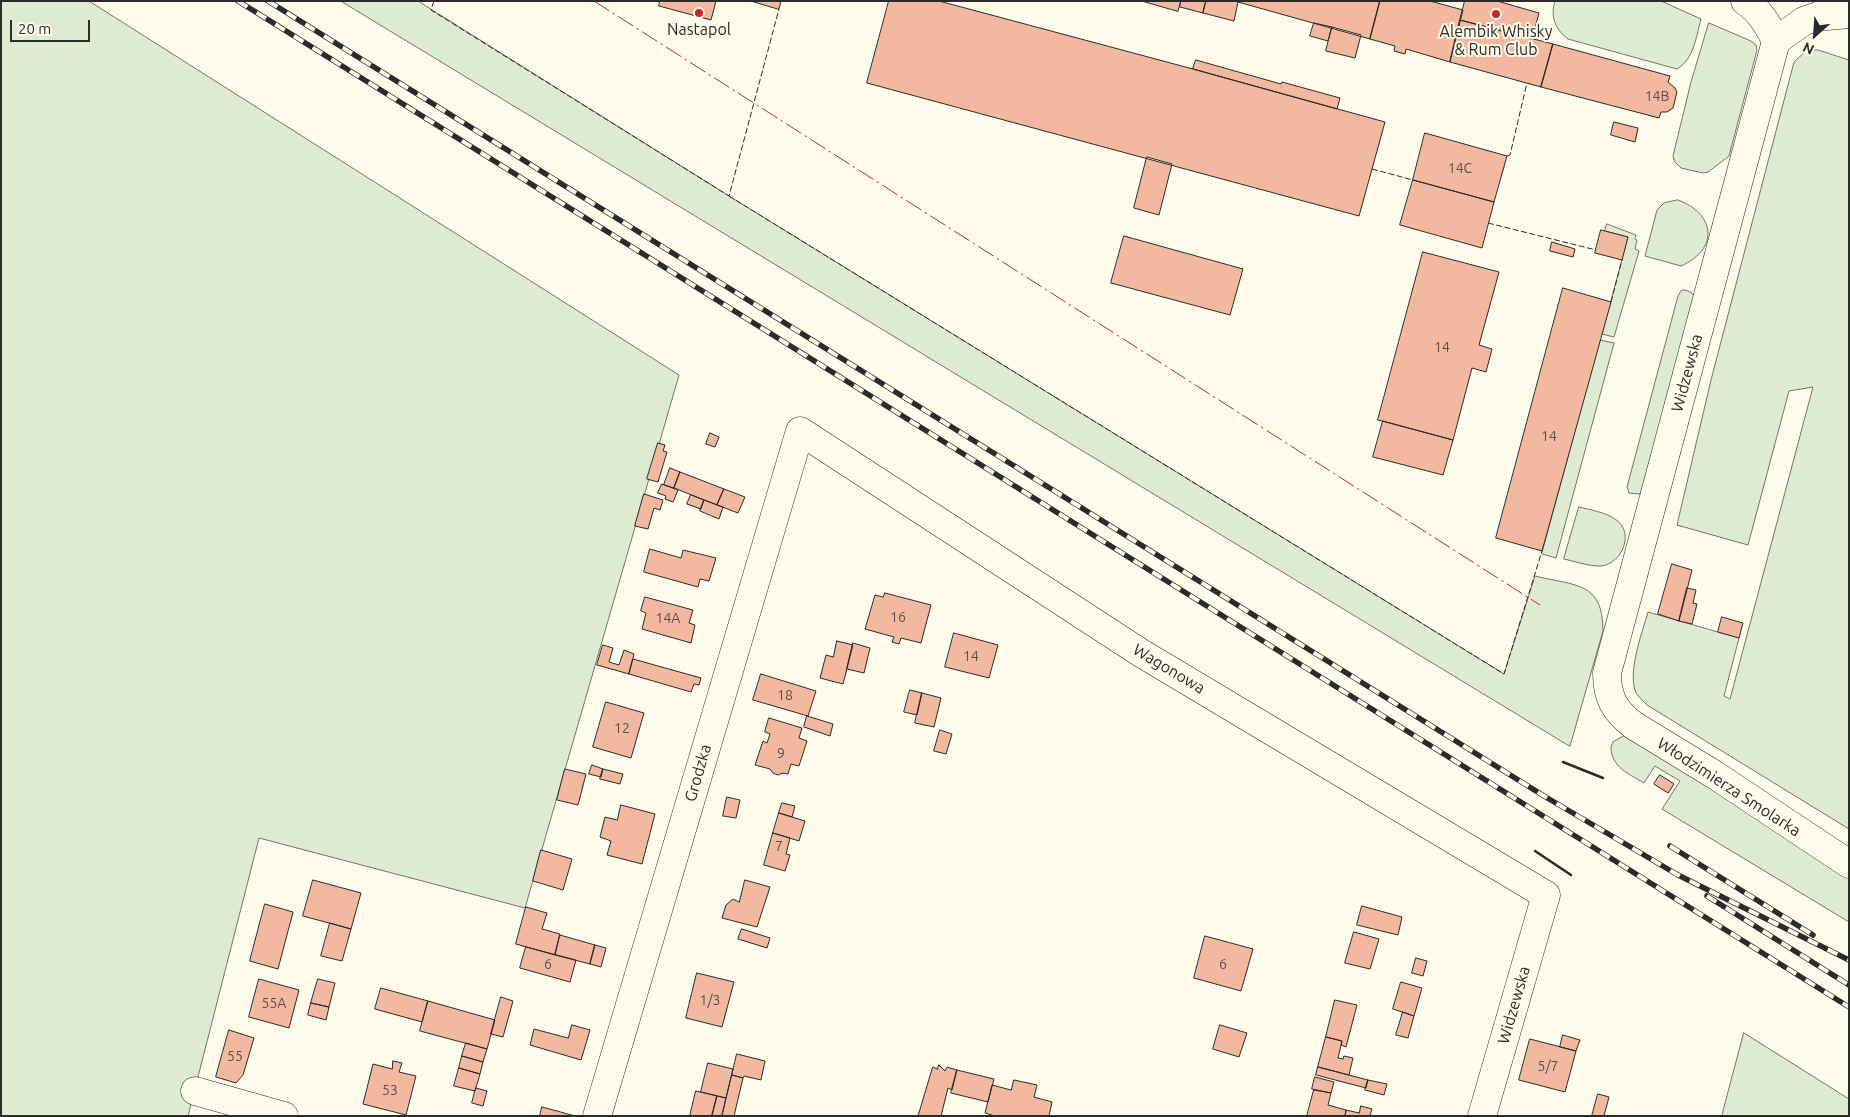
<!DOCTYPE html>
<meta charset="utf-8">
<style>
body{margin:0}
#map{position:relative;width:1850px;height:1117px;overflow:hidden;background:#fdfbea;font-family:Ubuntu,sans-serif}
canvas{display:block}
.frame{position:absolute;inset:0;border:2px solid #2b2b2b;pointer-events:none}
.north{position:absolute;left:1790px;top:10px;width:50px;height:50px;-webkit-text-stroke:4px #fdfbea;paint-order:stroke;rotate:206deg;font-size:14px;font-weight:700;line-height:20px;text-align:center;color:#2b2b2b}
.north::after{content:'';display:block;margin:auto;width:18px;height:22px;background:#2b2b2b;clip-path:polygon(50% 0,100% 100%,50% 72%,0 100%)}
.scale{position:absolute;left:10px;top:20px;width:80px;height:22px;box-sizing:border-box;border:2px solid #2b2b2b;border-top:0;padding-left:6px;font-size:15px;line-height:18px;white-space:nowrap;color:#2b2b2b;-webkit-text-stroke:4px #fdfbea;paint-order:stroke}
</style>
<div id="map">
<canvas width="1850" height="1117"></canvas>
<div class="frame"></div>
<div class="north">N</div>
<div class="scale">20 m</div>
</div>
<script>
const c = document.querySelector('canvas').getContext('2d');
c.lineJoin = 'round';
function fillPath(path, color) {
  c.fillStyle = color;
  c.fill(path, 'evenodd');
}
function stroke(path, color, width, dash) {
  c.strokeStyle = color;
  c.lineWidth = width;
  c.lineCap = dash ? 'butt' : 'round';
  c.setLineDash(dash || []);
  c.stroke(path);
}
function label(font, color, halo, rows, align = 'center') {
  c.font = font + ' Ubuntu,sans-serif';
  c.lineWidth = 4;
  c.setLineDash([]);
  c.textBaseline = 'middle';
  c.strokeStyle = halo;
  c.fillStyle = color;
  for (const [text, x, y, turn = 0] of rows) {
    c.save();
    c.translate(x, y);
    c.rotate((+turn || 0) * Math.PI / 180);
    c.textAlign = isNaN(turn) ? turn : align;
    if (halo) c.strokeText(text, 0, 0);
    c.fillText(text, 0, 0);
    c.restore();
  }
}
const green = new Path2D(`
 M1,1H89L679,375L525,908L259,838L188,1116H1Z
 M341,1H418L729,196L1504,674L1535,576C1575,586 1603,581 1603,631L1570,746Z
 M1555,1H1661L1701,19C1696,37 1694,59 1677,69L1568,39C1555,29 1550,17 1555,1Z
 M1709,23L1751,41L1756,45L1757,50L1729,156L1708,172L1703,173L1681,168L1675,162L1673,156L1691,82Z
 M1818,50L1849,60V829L1647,705C1643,701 1639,697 1636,693C1627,673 1642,633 1648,612L1739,638L1724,696L1730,699L1813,387L1789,391L1748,545L1677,525L1711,380L1794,62L1806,51Z
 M1678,200C1716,214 1719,249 1681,266L1645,256L1657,210L1664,203Z
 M1607,224L1636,235L1635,239L1637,240L1635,249L1639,251L1614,337L1602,334L1628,237L1605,231Z
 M1684,290C1694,291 1696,298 1694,306L1641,492L1639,494L1629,493L1627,487L1678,296L1681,291Z
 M1600,340L1614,343L1556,558L1542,554Z
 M1579,507C1590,510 1605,512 1615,519C1634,531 1624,559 1606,565C1597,569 1574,561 1564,559Z
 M1624,736L1659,756L1849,874V922L1662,809L1680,781L1655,766L1644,783C1629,774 1611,767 1611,747L1613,742Z
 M1744,1033L1849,1099V1116H1722Z`);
fillPath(green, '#deebd1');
stroke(green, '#74746e', 1);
const building = new Path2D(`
 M660,1H716L711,20L659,6Z
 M751,1H781L779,9Z
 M889,1H939L1193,69L1385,122L1359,216L867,83Z
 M1142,1H1181L1178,11Z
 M1181,1H1206L1203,13L1180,7Z
 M1206,1H1380L1370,39L1238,2L1234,21L1203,13Z
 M1380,1H1430L1463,10L1450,62L1406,49L1405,54L1394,51L1395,46L1370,39Z
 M1465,1H1497L1539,13L1532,39L1460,20Z
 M1460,20L1553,44L1541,87L1450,62Z
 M1314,23L1332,27L1328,41L1310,36Z
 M1332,27L1361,35L1355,58L1326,51Z
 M1553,44L1670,76L1668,82L1675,88L1677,92L1673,108L1667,112H1661L1659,118L1541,87Z
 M1196,60L1281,84L1282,82L1340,98L1337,109L1193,69Z
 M1614,122L1638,128L1635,142L1611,135Z
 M1425,133L1507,156L1494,202L1413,180Z
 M1147,157L1172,164L1159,215L1134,208Z
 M1413,180L1494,202L1482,248L1400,225Z
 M1601,230L1628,237L1622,260L1595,253Z
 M1124,236L1243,269L1230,315L1111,283Z
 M1552,242L1575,249L1573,257L1550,251Z
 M1423,252L1499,272L1479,345L1492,349L1486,372L1472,368L1453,440L1378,420Z
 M1563,288L1611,302L1542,551L1496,538Z
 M1383,421L1453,440L1443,475L1373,457Z
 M710,433L719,437L715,447L706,444Z
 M658,443L665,445L663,451L667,452L658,482L647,479Z
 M670,468L680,472L674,488L664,485Z
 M680,472L724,489L717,505L674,488Z
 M662,484L678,490L673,502L665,499L666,496L658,493Z
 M724,489L745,497L738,513L717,505Z
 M644,494L663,500L660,510L654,508L648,529L635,526Z
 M691,495L704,500L701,509L687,504Z
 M704,500L723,507L719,519L700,511Z
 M650,549L681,558L683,550L716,558L709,581L700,579L698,587L644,572Z
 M1672,564L1692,570L1679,621L1658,614Z
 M1687,588L1696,590L1693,603L1697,604L1692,624L1679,621Z
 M885,593L931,605L921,643L901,638L899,644L892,642L894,637L865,629L875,595L883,597Z
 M645,597L693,610L689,623L695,625L691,643L642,629L646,613L641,611Z
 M1722,617L1743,623L1739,638L1718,632Z
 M954,633L998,645L989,678L945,667Z
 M837,641L853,645L843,684L820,678L826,655L833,657Z
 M853,643L870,648L864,673L847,669Z
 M603,645L613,648L609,662L619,665L624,650L634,654L629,674L597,665Z
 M633,659L701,678L699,685L694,684L691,692L629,674Z
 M761,674L816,691L808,716L753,700Z
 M910,690L922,693L917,715L904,712Z
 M922,693L941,698L934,727L915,723Z
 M606,702L644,713L631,758L593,747Z
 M807,716L833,724L830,736L804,727Z
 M769,718L802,728L799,738L807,741L799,766L791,764L788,774L783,773L778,775L773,773L770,769L755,765L763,741L767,743L770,734L765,732Z
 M940,730L952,734L946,754L934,751Z
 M592,765L603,769L601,777L589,774Z
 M565,769L586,774L578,805L557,800Z
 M603,769L623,774L620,784L600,779Z
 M1660,775L1674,784L1668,793L1654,784Z
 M727,797L740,800L736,818L723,816Z
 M782,803L795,806L792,817L779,813Z
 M621,805L655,814L642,864L607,855L611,841L600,837L605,817L617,820Z
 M779,813L805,821L799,841L773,833Z
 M773,833L790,838L786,854L790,855L785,871L764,865Z
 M541,850L572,859L563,890L533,881Z
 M313,880L361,893L351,929L303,916Z
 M745,880L770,887L757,927L722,918L726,905L733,899L739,902Z
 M265,904L293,912L278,969L250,961Z
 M1362,906L1402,917L1398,935L1357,925Z
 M526,907L547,913L542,929L560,934L555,955L516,944Z
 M330,923L351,929L342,961L321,956Z
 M742,929L770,938L767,948L738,939Z
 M1354,932L1379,939L1370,969L1345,963Z
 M560,935L595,945L590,964L555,955Z
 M1205,936L1253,949L1241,991L1194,978Z
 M595,945L606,948L601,967L590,964Z
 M526,947L576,960L570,982L520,968Z
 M1416,958L1427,961L1423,976L1412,973Z
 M697,973L734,982L722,1027L686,1018Z
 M259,979L299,990L289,1028L249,1017Z
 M318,979L335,983L329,1007L311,1003Z
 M1401,982L1422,988L1414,1016L1393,1009Z
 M381,988L428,1001L422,1022L375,1009Z
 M501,997L513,1001L503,1037L491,1034Z
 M1335,1000L1357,1005L1346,1047L1341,1045L1342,1041L1326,1037Z
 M428,1001L495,1020L487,1049L420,1031Z
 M311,1003L329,1007L326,1020L308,1015Z
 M1403,1012L1414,1016L1408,1038L1396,1035Z
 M572,1025L590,1030L581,1060L530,1045L534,1029L568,1038Z
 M1220,1025L1247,1033L1239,1057L1213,1049Z
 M229,1030L254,1038L243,1075L236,1083L216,1077Z
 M1563,1035L1580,1040L1576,1051L1560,1047Z
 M1326,1037L1342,1041L1338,1058L1343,1059L1344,1056L1353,1058L1349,1075L1318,1067Z
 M1530,1039L1576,1051L1565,1092L1519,1080Z
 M466,1043L487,1049L483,1062L462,1056Z
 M737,1054L765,1061L761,1080L744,1076L743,1078L732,1075Z
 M462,1056L483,1062L480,1074L459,1068Z
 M393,1061L402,1063L399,1072L416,1076L406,1115L363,1104L373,1064L392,1069Z
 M708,1063L733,1069L726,1098L701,1092Z
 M939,1065L945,1071L947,1067L957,1070L952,1090L948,1088L941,1116H918L932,1069L933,1067L937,1069Z
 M1318,1067L1368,1080L1366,1088L1316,1075Z
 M459,1068L480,1074L475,1091L454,1086Z
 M957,1070L994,1079L988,1102L951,1093Z
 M732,1075L743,1078L734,1116H722Z
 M1315,1077L1334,1082L1331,1093L1312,1089Z
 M1014,1080L1037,1085L1034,1097L1052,1102L1049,1116H995L985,1113L992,1085L1011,1090Z
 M1368,1080L1387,1084L1384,1095L1365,1090Z
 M476,1088L487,1091L483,1106L472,1103Z
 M1314,1090L1331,1093L1328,1105L1346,1110L1345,1116H1307Z
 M696,1091L717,1096L712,1116H690Z
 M1598,1094L1609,1097L1604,1116H1592Z
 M717,1096L726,1098L722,1116H712Z
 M1361,1106L1372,1109L1370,1115L1374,1116H1345L1346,1110L1359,1113Z
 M542,1107L557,1111L575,1116H540Z`);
fillPath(building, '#f2b8a0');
stroke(building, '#2b2b2b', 1);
const minor = new Path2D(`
 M1745,1C1760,11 1768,25 1776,41
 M1849,14L1815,17L1804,21L1776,41L1607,673C1607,697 1614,710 1633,725L1715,775L1849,864
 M195,1091L284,1116
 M597,1116L800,431L1141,653L1546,895L1482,1116`);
const major = new Path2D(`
 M1828,1L1849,9`);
stroke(minor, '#2b2b2b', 29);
stroke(major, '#2b2b2b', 29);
stroke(minor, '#fdfbea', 28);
stroke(major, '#fdfbea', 28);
const rail = new Path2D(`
 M238,1L1849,1007
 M268,1L1544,796L1678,875L1849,960
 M1670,846L1813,935
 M1707,896L1849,985`);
stroke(rail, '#2b2b2b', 5.5);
stroke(rail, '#fdfbea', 4, [11]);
stroke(new Path2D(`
 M434,1L431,10L729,196L779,9
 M1507,156L1510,155L1527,83
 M1372,169L1413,180
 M729,196L1504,674L1542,551
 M1488,223L1596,250
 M1611,302L1622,260`), '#2b2b2b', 1, [6, 2.5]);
stroke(new Path2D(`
 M1563,762L1603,778
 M1535,851L1571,875`), '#2b2b2b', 2.5);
stroke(new Path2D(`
 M594,1L1540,605`), '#c62828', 1, [18, 4, 2.5, 4]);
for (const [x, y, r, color] of [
 [699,13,5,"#c62828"],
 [1496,14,5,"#c62828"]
]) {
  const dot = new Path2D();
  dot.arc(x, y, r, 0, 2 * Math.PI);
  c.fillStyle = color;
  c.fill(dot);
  stroke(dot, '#fdfbea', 2);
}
label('14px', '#5d4e48', null, [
 ["14B",1657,96],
 ["14C",1460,168],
 ["14",1442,347],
 ["14",1549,436],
 ["16",898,617],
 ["14A",668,618],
 ["14",971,656],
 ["18",785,695],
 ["12",622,728],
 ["9",781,753],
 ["7",779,846],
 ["6",548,964],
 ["6",1223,964],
 ["1/3",710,1000],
 ["55A",274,1003],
 ["55",235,1056],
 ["5/7",1548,1066],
 ["53",390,1090]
]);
label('16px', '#2b2b2b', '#fdfbea', [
 ["Nastapol",699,30],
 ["Alembik Whisky",1496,32],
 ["& Rum Club",1496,50]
]);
label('16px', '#2b2b2b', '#fdfbea', [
 ["Widzewska",1687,373,-75],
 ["Wagonowa",1169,669,31],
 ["Grodzka",698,773,-74],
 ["Włodzimierza Smolarka",1729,787,33],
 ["Widzewska",1514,1005,-74]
]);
</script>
